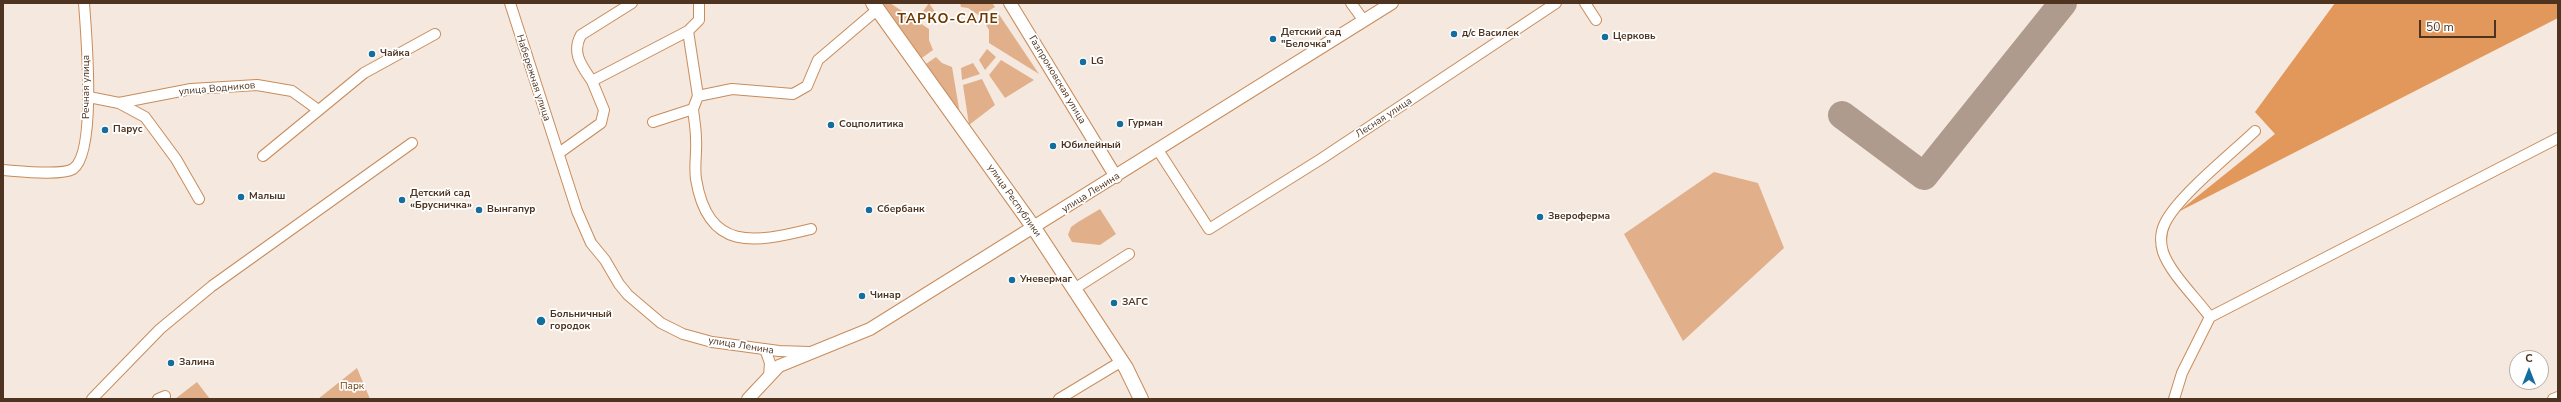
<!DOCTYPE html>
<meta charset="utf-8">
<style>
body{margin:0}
#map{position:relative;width:2561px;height:402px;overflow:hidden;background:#f5e8de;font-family:"Nunito Sans",sans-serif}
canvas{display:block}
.frame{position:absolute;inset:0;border:4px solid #4e3420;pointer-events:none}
.north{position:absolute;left:2509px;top:350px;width:40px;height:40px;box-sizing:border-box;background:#fff;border:1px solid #b8aea6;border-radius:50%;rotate:0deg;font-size:11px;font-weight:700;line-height:16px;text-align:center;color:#4e3420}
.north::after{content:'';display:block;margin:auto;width:14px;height:18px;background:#156d9d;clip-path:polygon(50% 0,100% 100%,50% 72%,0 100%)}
.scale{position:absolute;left:2419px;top:20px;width:77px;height:18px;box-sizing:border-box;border:2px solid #4e3420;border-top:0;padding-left:5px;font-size:12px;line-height:14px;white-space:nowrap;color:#4e3420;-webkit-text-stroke:3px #fff;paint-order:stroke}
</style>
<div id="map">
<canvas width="2561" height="402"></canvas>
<div class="frame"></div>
<div class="north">С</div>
<div class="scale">50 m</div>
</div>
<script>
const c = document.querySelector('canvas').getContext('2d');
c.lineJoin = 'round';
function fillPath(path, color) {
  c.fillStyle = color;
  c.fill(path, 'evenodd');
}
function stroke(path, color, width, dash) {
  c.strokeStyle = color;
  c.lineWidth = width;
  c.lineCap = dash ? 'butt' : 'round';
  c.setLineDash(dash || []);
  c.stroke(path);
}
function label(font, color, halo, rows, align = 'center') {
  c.font = font + ' "Nunito Sans",sans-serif';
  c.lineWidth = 3.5;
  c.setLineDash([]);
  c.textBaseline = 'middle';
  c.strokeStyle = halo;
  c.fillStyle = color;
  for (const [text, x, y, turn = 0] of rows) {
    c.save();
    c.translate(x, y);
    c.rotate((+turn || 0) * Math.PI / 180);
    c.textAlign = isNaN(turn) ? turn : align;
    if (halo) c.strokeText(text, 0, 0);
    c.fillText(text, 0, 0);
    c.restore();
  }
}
fillPath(new Path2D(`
 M879,3H890L929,29V40L933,50L919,60Z
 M929,3L937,15L931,23L921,14Z
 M960,3H992L995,7L980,16L968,8L961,7Z
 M998,13L1039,74L989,43V30L985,23Z
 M987,49L996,57L985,70L979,60Z
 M936,57L942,63L952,67L961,120L923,66Z
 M1001,60L1034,80L1005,98L989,75Z
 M973,63L980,74L962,80L961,68Z
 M982,79L995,105L969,125L963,85Z
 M1714,172L1758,183L1784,248L1683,341L1624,234Z
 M1100,209L1116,234L1100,245L1072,242L1068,235L1071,227L1078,222Z
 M357,368L370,399H318Z
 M197,382L210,399H175Z`), '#e1b08b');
fillPath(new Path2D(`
 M2335,3H2558V18L2178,212L2275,134L2255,112Z`), '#e2985a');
stroke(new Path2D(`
 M1842,115L1924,176L2063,3`), '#ae9b8d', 28);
const minor = new Path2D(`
 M510,3L577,211L591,243L605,260L619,284L628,295L661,323L683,334L712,342L779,351L809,352
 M1351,3L1364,21
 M1585,3L1596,20
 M688,31L699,20V3
 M592,81C582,66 571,53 581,35L632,3
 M89,97L119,103L191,89L257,85L292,91L317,109
 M119,103L145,117L176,159L199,199
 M693,109C694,119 696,129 696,139C697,152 694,166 696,179C708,252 754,243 811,229
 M653,122L693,109L698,96L732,89L793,94L807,86L818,60L878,9
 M1158,150L1209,229L1321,159L1556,3
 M559,153L601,123L604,110L592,81L688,31L698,96
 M263,156L364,73L435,34
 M3,170C18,171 61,176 73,169C97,153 86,31 84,3
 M1074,289L1129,254
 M2210,317C2197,299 2170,273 2163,252C2160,242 2160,233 2165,223C2178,196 2232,153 2255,131
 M765,349L770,363L769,376
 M92,399L160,329L212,286L412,143
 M158,399L165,396
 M1059,399L1122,361
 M2174,399L2182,373L2210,317L2558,138
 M2553,399L2558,397`);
const tertiary = new Path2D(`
 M1010,3L1116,177
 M748,399L779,366L870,329L1392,3`);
const secondary = new Path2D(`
 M873,3L1034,228L1126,368L1141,399`);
stroke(minor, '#c88c5b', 12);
stroke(tertiary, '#c88c5b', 14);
stroke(secondary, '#c88c5b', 16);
stroke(minor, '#fff', 10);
stroke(tertiary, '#fff', 12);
stroke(secondary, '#fff', 14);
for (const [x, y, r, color] of [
 [1454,34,4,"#156d9d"],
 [1605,37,4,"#156d9d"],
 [1273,39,4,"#156d9d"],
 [372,54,4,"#156d9d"],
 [1083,62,4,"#156d9d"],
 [1120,124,4,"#156d9d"],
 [831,125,4,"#156d9d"],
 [105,130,4,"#156d9d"],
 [1053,146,4,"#156d9d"],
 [241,197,4,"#156d9d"],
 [402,200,4,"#156d9d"],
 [479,210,4,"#156d9d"],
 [869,210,4,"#156d9d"],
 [1540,217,4,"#156d9d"],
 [1012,280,4,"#156d9d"],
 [862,296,4,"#156d9d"],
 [1114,303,4,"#156d9d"],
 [541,321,5,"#156d9d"],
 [171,363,4,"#156d9d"]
]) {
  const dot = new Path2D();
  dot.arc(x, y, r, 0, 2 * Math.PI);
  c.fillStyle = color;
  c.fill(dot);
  stroke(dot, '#fff', 1.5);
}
label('bold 10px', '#4e3420', '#fff', [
 ["Детский сад",1281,33],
 ["\"Белочка\"",1281,45],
 ["д/с Василек",1462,34],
 ["Церковь",1613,37],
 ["Чайка",380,54],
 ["LG",1091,62],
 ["Гурман",1128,124],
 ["Соцполитика",839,125],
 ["Парус",113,130],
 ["Юбилейный",1061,146],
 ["Детский сад",410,194],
 ["«Брусничка»",410,206],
 ["Малыш",249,197],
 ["Вынгапур",487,210],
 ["Сбербанк",877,210],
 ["Звероферма",1548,217],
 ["Уневермаг",1020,280],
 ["Чинар",870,296],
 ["ЗАГС",1122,303],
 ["Больничный",550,315],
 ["городок",550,327],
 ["Залина",179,363]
], 'left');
label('10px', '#4e3420', '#fff', [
 ["Набережная улица",533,78,72],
 ["Газпромовская улица",1057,80,59],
 ["Речная улица",87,87,-90],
 ["улица Водников",217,89,-5],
 ["Лесная улица",1384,118,-33],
 ["улица Ленина",1091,193,-32],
 ["улица Республики",1014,201,55],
 ["улица Ленина",741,346,9]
]);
label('10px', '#6d3d0d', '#fff', [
 ["Парк",352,387]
]);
c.letterSpacing = '1px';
label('bold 14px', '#6f3900', '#fff', [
 ["ТАРКО-САЛЕ",948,20]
]);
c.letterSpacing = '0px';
</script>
